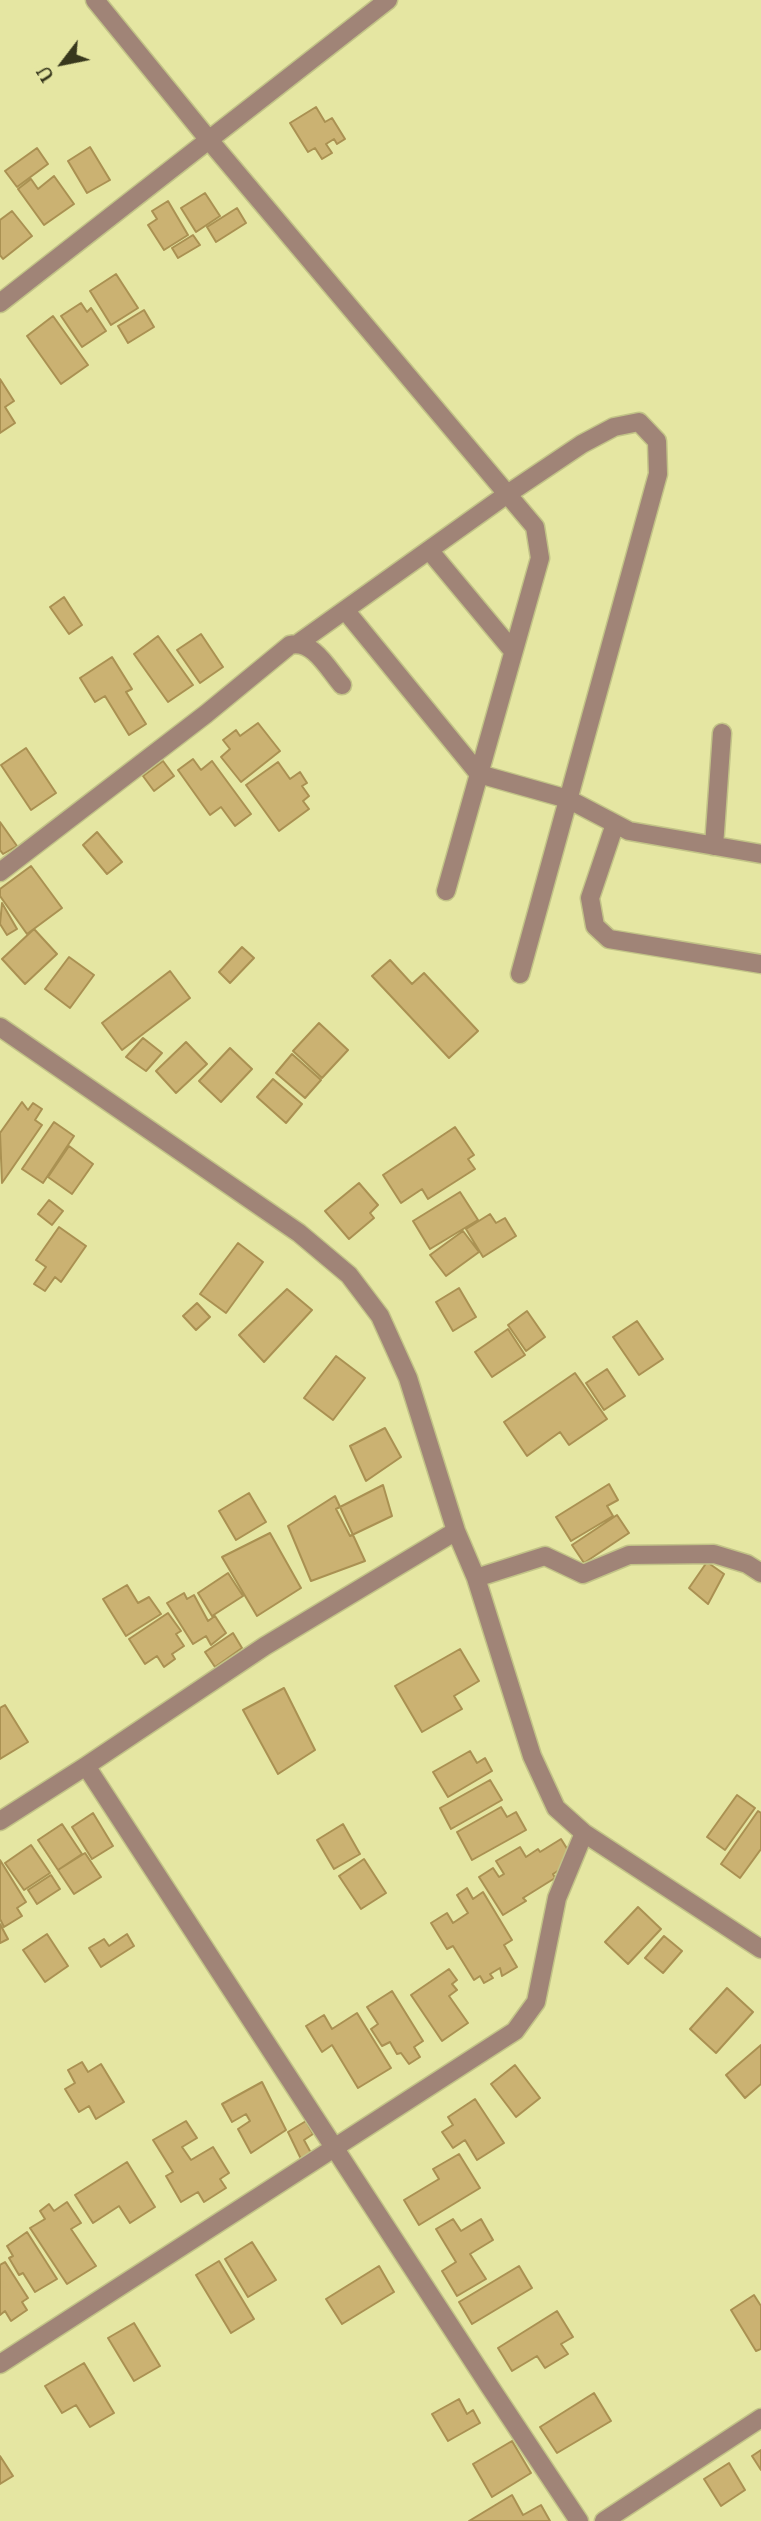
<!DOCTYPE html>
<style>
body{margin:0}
#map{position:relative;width:761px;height:2521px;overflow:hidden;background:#e5e6a2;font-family:Lora,serif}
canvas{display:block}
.north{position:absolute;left:28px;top:28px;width:70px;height:70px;-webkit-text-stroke:5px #e5e6a2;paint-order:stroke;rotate:238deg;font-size:19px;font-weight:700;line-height:28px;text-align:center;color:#38381d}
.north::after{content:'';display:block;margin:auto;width:24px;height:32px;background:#38381d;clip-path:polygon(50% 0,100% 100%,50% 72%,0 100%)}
</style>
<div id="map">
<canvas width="761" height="2521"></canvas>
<div class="north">U</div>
</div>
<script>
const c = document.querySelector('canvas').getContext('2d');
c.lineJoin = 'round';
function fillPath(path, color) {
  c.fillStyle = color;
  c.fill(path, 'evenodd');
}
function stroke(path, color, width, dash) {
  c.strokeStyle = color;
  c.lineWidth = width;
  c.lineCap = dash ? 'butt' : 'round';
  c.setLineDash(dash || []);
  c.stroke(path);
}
const building = new Path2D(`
 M316,107L325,122L332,118L345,139L337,144L334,139L326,144L332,153L322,159L315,148L308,152L290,123Z
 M90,147L110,180L87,193L68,161Z
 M37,148L48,164L17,187L5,171Z
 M54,176L74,204L44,225L18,189L31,179L38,189Z
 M205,193L220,216L196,232L181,208Z
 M168,201L188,235L164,250L148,225L157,219L152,211Z
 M237,208L246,223L216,242L207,227Z
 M12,211L32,236L3,259L0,255V220Z
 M193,235L200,245L178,258L172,248Z
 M116,274L138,308L111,325L90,291Z
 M81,303L87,312L91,308L106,331L82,347L61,316Z
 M144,310L154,327L128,343L118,326Z
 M53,316L88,365L61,384L27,336Z
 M0,379L14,401L5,407L15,423L0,433Z
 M64,597L82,625L69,634L50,607Z
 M201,634L223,667L200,683L177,650Z
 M158,636L193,685L168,702L134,654Z
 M112,657L132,689L126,692L146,724L129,735L105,696L95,702L80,678Z
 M258,723L280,751L241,782L221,757L230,749L223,740L236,730L240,736Z
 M26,748L56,793L31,810L1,765Z
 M193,759L201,770L212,761L251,814L235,826L221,807L210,815L178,770Z
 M163,761L174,776L154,791L143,776Z
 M278,762L290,779L300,772L307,783L302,786L309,796L303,801L309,809L279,831L246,785Z
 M0,822L17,846L3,854L0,850Z
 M97,832L122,862L107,874L83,845Z
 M31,866L62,908L27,934L0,896V889Z
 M2,903L17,929L7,935L0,924Z
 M34,929L57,954L25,984L2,959Z
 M242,947L254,958L230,983L219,972Z
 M69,957L94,975L70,1008L45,989Z
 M390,960L412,984L424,973L478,1031L449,1058L372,976Z
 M170,971L190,998L122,1050L102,1023Z
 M319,1023L348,1050L322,1078L293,1051Z
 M143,1038L162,1053L146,1071L126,1057Z
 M186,1042L207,1064L176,1093L156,1071Z
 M230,1048L252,1069L221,1102L199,1081Z
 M292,1054L321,1080L305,1098L276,1073Z
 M273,1079L302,1104L286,1123L257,1097Z
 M22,1102L28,1110L33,1103L42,1109L35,1120L42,1125L2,1183L0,1133Z
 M54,1122L74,1136L43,1183L22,1169Z
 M455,1127L474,1155L468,1159L475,1169L428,1199L422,1189L401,1203L383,1175Z
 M69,1146L93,1164L72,1194L48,1177Z
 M359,1183L378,1205L370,1213L374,1218L349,1239L325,1211Z
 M460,1192L478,1220L430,1249L413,1221Z
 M49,1200L63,1211L52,1225L38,1214Z
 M490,1214L496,1223L505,1218L516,1236L483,1257L466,1229Z
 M59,1227L86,1246L61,1282L55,1277L45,1291L34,1284L46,1267L36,1260Z
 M463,1231L479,1252L446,1276L430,1255Z
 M238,1243L263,1262L226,1313L200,1294Z
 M459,1288L476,1317L453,1331L436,1302Z
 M287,1289L312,1310L264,1362L239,1335Z
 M197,1303L210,1317L196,1330L183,1316Z
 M527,1311L545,1337L526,1351L508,1325Z
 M637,1321L663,1359L639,1375L613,1337Z
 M508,1329L525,1355L492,1377L475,1352Z
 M336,1356L365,1378L333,1420L304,1398Z
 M607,1369L625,1396L604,1410L586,1383Z
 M575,1373L607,1419L569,1445L560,1432L527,1456L504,1422Z
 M385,1428L401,1457L366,1481L350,1446Z
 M609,1484L618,1500L607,1506L613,1516L571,1541L556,1517Z
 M383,1485L392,1516L350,1536L336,1509Z
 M249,1493L266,1522L236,1540L219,1511Z
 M335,1496L365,1561L311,1581L288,1526Z
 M617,1515L629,1533L584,1563L572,1545Z
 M270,1533L301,1588L257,1616L222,1557Z
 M707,1562L724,1574L708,1604L689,1588Z
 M228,1573L243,1596L212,1616L198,1593Z
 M127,1585L138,1603L149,1597L161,1614L126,1636L103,1599Z
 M184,1593L187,1599L194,1595L208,1621L215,1616L226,1633L211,1645L206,1636L193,1644L167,1603Z
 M168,1613L181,1631L176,1634L184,1646L172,1654L175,1659L164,1667L157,1656L145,1664L129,1639Z
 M233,1633L242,1648L215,1667L205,1652Z
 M460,1649L479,1681L454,1696L462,1709L422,1732L395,1686Z
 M284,1688L315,1750L278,1774L243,1710Z
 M5,1705L28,1742L0,1759V1708Z
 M470,1751L477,1763L485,1758L492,1771L448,1797L433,1772Z
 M490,1780L502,1800L451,1829L440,1808Z
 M737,1795L755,1808L725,1850L707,1837Z
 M501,1807L507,1817L516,1812L526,1830L472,1860L457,1832Z
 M758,1811L761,1813V1849L740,1878L721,1864Z
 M93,1813L113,1846L92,1859L72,1827Z
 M62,1824L82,1854L58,1870L38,1840Z
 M343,1824L360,1854L334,1869L317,1840Z
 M561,1839L571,1855L563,1859L567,1865L553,1874L555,1878L523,1898L526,1901L503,1915L479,1877L493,1868L499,1877L504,1874L496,1861L520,1847L526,1857L538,1849L540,1852Z
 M31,1845L50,1873L24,1890L5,1863Z
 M85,1853L101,1877L74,1894L58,1870Z
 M364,1859L386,1893L361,1909L339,1876Z
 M0,1860L26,1902L17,1908L22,1916L4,1927L0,1919Z
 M51,1875L60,1889L37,1904L28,1890Z
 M467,1888L473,1899L483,1892L512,1940L504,1945L517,1967L502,1976L500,1968L490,1974L493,1978L484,1983L480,1976L474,1980L453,1946L447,1949L431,1923L447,1913L453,1923L468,1913L457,1895Z
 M638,1907L661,1929L628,1964L605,1942Z
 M0,1924L8,1939L0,1943Z
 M47,1934L68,1966L45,1982L23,1950Z
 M127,1934L134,1946L101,1967L89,1948L104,1939L109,1946Z
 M664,1936L682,1951L663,1973L645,1958Z
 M449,1969L457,1980L452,1984L457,1990L449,1996L468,2023L442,2041L411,1995Z
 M727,1988L753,2012L716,2053L690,2029Z
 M392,1991L423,2041L414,2047L420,2057L409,2064L401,2053L397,2054L390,2042L382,2046L371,2029L378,2024L367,2007Z
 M357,2013L391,2068L358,2088L332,2045L322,2052L306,2026L324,2015L332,2029Z
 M761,2045V2084L745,2098L726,2075Z
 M82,2062L88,2072L101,2064L124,2102L96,2119L89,2106L79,2112L65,2089L75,2083L68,2070Z
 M515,2065L540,2098L516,2117L491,2084Z
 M262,2082L286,2130L251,2153L238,2129L250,2121L246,2114L232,2122L222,2104Z
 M475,2099L504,2143L477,2160L465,2140L453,2148L442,2132L453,2125L448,2117Z
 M186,2121L197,2138L182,2147L191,2160L213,2147L229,2173L220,2179L226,2188L204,2202L198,2192L181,2202L166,2176L173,2172L153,2140Z
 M306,2121L313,2134L304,2140L311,2153L301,2159L288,2132Z
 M459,2154L480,2188L419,2225L404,2200L439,2179L433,2169Z
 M127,2162L155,2207L130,2223L119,2206L93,2223L75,2195Z
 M67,2202L81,2223L71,2229L96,2266L67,2284L30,2228L45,2219L40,2211L49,2204L54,2211Z
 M453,2219L461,2231L481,2219L493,2240L470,2254L486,2279L457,2296L442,2271L456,2262L436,2229Z
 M27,2232L57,2279L35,2292L23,2273L19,2275L9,2258L13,2256L7,2246Z
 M252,2242L276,2280L248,2297L225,2259Z
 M219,2261L254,2319L231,2333L196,2275Z
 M5,2262L28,2298L22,2302L27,2310L11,2321L5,2311L0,2315V2265Z
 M379,2266L394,2292L342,2324L326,2299Z
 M519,2266L532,2288L472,2324L459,2302Z
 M754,2295L761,2306V2349L756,2351L731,2310Z
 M557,2311L573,2337L561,2344L568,2354L545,2368L537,2356L512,2371L498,2348Z
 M134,2323L160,2366L134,2381L108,2338Z
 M84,2363L114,2413L90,2427L76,2405L62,2413L45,2386Z
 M594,2393L611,2421L557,2453L540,2427Z
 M459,2399L467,2414L473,2410L480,2423L448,2441L432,2414Z
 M512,2441L531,2473L492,2497L473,2464Z
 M761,2450V2470L752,2456Z
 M0,2456L13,2476L0,2484Z
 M729,2463L745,2490L721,2506L704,2479Z
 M512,2495L523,2515L541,2505L550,2521H469Z`);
fillPath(building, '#cbb272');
stroke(building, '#aa9152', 2);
const minor = new Path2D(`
 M95,0L209,140L535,527L540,558L446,891
 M0,303L388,0
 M429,550L513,651
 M345,610L479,774L568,799L629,831L761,854
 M300,642L506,495L582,444L614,427L639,422L657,441L658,474L520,974
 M615,824L590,898L595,926L609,939L761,964
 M714,846L722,733
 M0,872L206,714L290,645C313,639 328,669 342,685
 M0,1027L299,1233L349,1275L380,1316L408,1378L456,1531L476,1578L532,1756L556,1808L584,1833L761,1949
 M476,1578L545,1556L583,1574L629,1555L714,1554L747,1564L761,1573
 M86,1766L490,2387L579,2521
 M0,1821L86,1766L265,1646L456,1531
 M0,2364L515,2031L536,2002L557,1898L584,1833
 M604,2521L761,2418`);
stroke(minor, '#c2c387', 21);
stroke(minor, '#a08477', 18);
</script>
